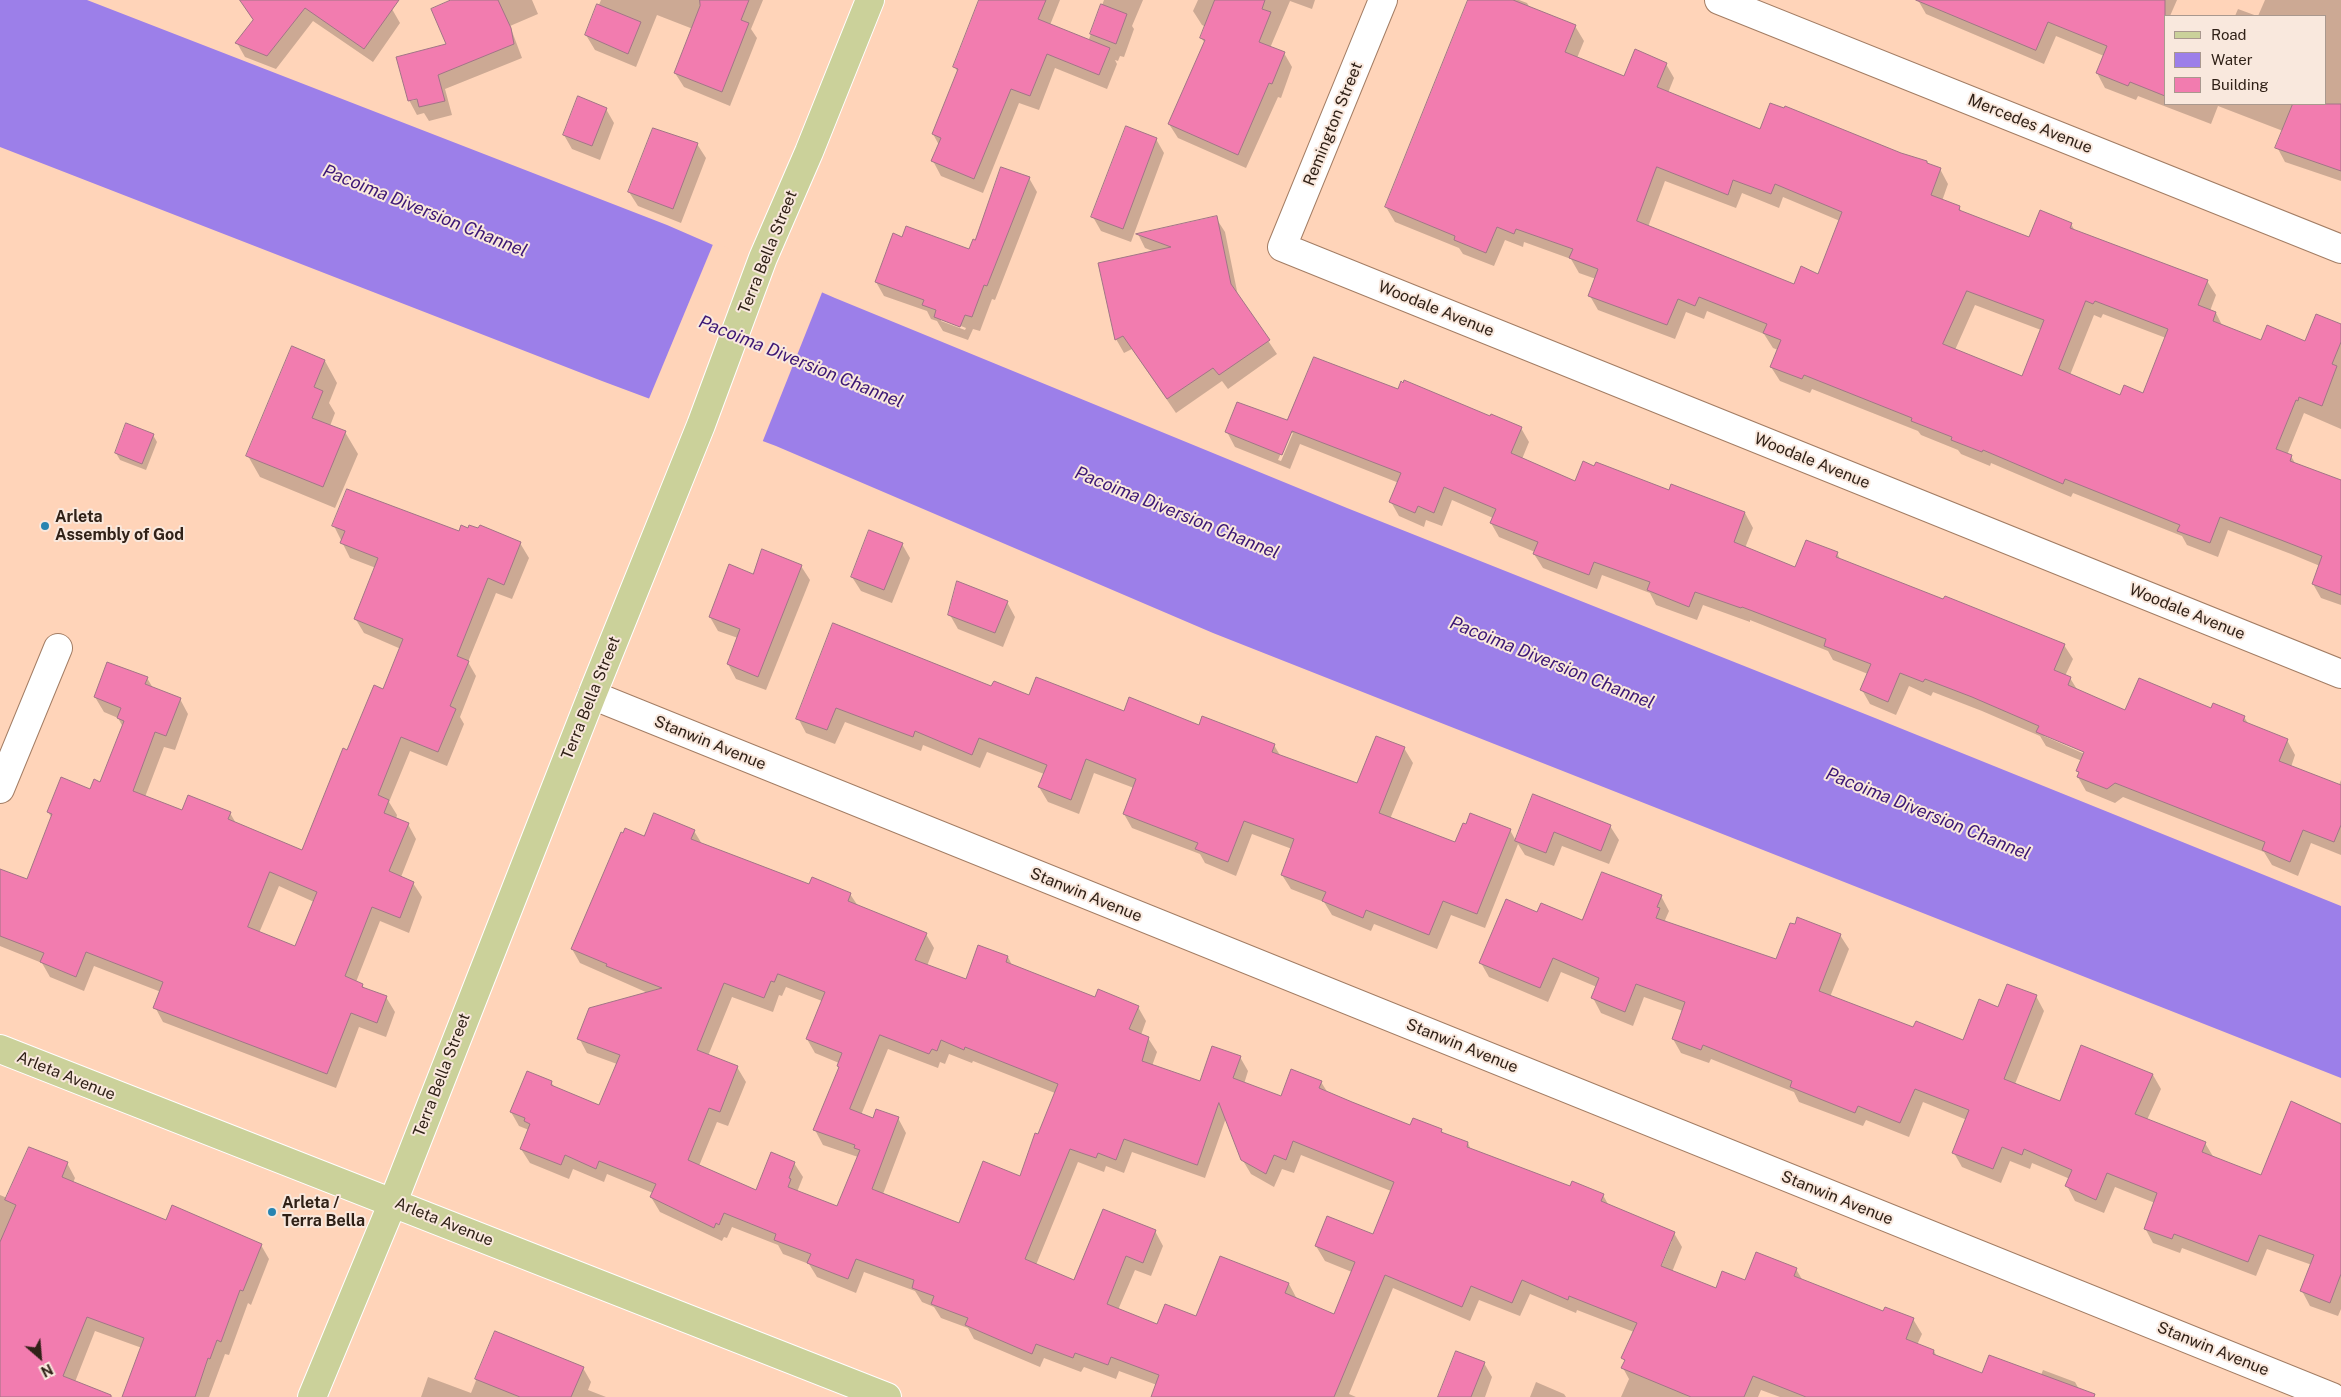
<!DOCTYPE html>
<style>
body{margin:0}
#map{position:relative;width:2341px;height:1397px;overflow:hidden;background:#ffd4b9;font-family:"Public Sans",sans-serif}
canvas{display:block}
.legend{position:absolute;left:2164px;top:15px;width:162px;height:90px;box-sizing:border-box;background:#f9e8dd;border:1px solid #a9988e;margin:0;padding:6px 9px;list-style:none;font-size:15px;color:#302117}
.legend li{display:flex;align-items:center;gap:10px;height:25px}
.legend b{width:25px;border:1px solid #a9988e}
.north{position:absolute;left:15px;top:1332px;width:50px;height:50px;-webkit-text-stroke:4px #f9e8dd;paint-order:stroke;rotate:153deg;font-size:14px;font-weight:700;line-height:20px;text-align:center;color:#302117}
.north::after{content:'';display:block;margin:auto;width:18px;height:22px;background:#302117;clip-path:polygon(50% 0,100% 100%,50% 72%,0 100%)}
</style>
<div id="map">
<canvas width="2341" height="1397"></canvas>
<ul class="legend">
<li><b style="height:6px;background:#cbd19a"></b>Road</li>
<li><b style="height:14px;background:#9c7fe9"></b>Water</li>
<li><b style="height:14px;background:#f27caf"></b>Building</li>
</ul>
<div class="north">N</div>
</div>
<script>
const c = document.querySelector('canvas').getContext('2d');
c.lineJoin = 'round';
function fillPath(path, color) {
  c.fillStyle = color;
  c.fill(path, 'evenodd');
}
function stroke(path, color, width, dash) {
  c.strokeStyle = color;
  c.lineWidth = width;
  c.lineCap = dash ? 'butt' : 'round';
  c.setLineDash(dash || []);
  c.stroke(path);
}
function label(font, color, halo, rows, align = 'center') {
  c.font = font + ' "Public Sans",sans-serif';
  c.lineWidth = 4;
  c.setLineDash([]);
  c.textBaseline = 'middle';
  c.strokeStyle = halo;
  c.fillStyle = color;
  for (const [text, x, y, turn = 0] of rows) {
    c.save();
    c.translate(x, y);
    c.rotate((+turn || 0) * Math.PI / 180);
    c.textAlign = isNaN(turn) ? turn : align;
    if (halo) c.strokeText(text, 0, 0);
    c.fillText(text, 0, 0);
    c.restore();
  }
}
fillPath(new Path2D(`
 M0,0H87L667,225L835,298L1347,508L1875,718L2341,906V1078L1213,633L776,446L602,381L0,147Z`), '#9c7fe9');
fillPath(new Path2D(`
 M714,242L823,290L762,443L648,401Z`), '#ffd4b9');
fillPath(new Path2D(`
 M240,0H379L392,9L400,23L373,62L313,21L276,69L245,57L237,43L254,21Z
 M449,0H532L538,14L510,26L522,58L445,89L452,115L429,121L424,113L417,115L409,100L448,45ZM424,98L411,101V99Z
 M601,0H763L751,29L757,38L730,106L684,87L675,73L693,29L657,15L636,67L595,50L586,35Z
 M986,0H1060L1050,25L1091,42L1089,39L1104,0H1143L1132,26L1134,29L1124,57L1120,56L1118,61L1115,60L1117,64L1107,89L1055,68L1039,110L1019,103L983,193L941,176L933,161L939,145L933,134L958,73L955,67Z
 M1198,0H1315L1312,9L1290,1L1270,48L1284,53L1292,67L1281,98L1278,97L1246,168L1178,138L1169,124L1205,43L1201,38L1206,27L1202,25L1193,11Z
 M1469,0H1519L1527,3L1530,8L1575,26L1584,41L1577,58L1625,77L1666,64L1674,78L1668,93L1761,131L1900,154L1927,162L1928,165L1940,169L1948,184L1942,201L1959,207L1962,213L2030,239L2071,224L2075,231L2207,281L2216,295L2210,311L2216,313L2223,327L2262,342H2306L2341,325V429L2304,413L2287,455L2291,456L2296,465L2341,481V605L2321,598L2313,584L2320,566L2291,554L2228,530L2218,557L2187,545L2182,536L2073,493L2071,497L1991,463L1990,466L1961,454L1958,450L1921,435L1918,431L1812,389L1810,393L1780,381L1771,367L1778,350L1773,348L1764,334L1707,311L1704,319L1686,312L1675,339L1598,310L1590,296L1596,279L1579,273L1571,259L1524,242L1523,247L1505,240L1494,266L1463,254L1459,248L1395,222L1386,207ZM1665,181L1736,208L1742,193L1779,208L1783,197L1840,221L1819,275L1794,286L1648,227ZM1975,305L2041,330L2023,377L1955,350ZM2103,314L2166,338L2144,394L2121,397L2070,375L2094,315L2101,318Z
 M1918,0H2177L2170,16H2165V104H2325V16H2258L2265,0H2341V181L2285,162L2277,147L2283,131L2218,106L2211,124L2138,96L2136,100L2105,88L2097,73L2104,56L2056,36L2044,64L1926,14Z
 M2238,9L2257,16H2235Z
 M606,109L614,123L600,160L572,149L564,135Z
 M1156,139L1164,153L1131,242L1101,231L1093,217Z
 M697,144L706,158L681,223L638,206L629,192Z
 M1029,178L1037,192L995,300L992,299L980,331L973,329L968,340L943,331L937,321L931,319L927,311L884,296L876,282L903,238L970,251ZM941,318L966,328L965,330L941,321Z
 M1216,218L1225,232L1238,296L1277,354L1228,389L1222,381L1176,413L1132,349L1124,353L1116,339L1155,252L1145,248L1138,234Z
 M293,348L325,361L337,383L329,403L335,413L330,426L345,432L358,454L335,508L260,477L248,456Z
 M1398,391L1521,428L1529,442L1522,459L1576,482L1669,492L1672,485L1745,513L1753,528L1745,548L1796,569L1837,553L1841,561L2064,645L2073,659L2065,676L2070,678L2078,691L2126,712L2212,710L2244,717L2249,725L2287,740L2295,755L2291,767L2339,785L2341,780V855L2311,843L2298,876L2272,865L2264,852L2123,797L2115,803L2086,791L2078,777L2082,761L2046,746L2040,736L1982,711L1933,692L1931,696L1909,686L1896,715L1870,704L1862,690L1868,674L1833,660L1828,651L1750,620V622L1703,605L1697,620L1656,605L1650,593L1602,575L1597,589L1543,568L1534,554L1535,552L1499,537L1491,523L1493,518L1452,500L1442,526L1426,520L1424,527L1399,516L1391,502L1399,483L1300,444L1290,469L1235,447L1227,432L1287,422ZM1290,433H1293L1281,461L1278,460ZM2044,734L2090,754L2089,756L2044,736Z
 M153,435L157,442L146,470L120,460L116,453Z
 M334,526L459,533L520,543L529,558L512,599L496,593L468,662L476,676L460,717L464,724L447,766L410,751L389,802L397,815L396,819L408,824L416,839L401,877L413,883L422,897L409,933L380,921L356,982L362,985L365,989L386,997L395,1012L386,1037L359,1027L336,1088L163,1022L155,1007L161,992L94,966L84,991L50,977L42,963L0,946V870L27,881L52,818L48,812L91,791L100,783L123,727L118,718L104,712L95,697L147,678L153,688L180,699L188,714L175,750L164,747L145,797L183,811L230,813L237,825L302,852L348,751L384,691L401,649L364,633L355,618L376,568L350,558ZM279,886L314,902L296,948L259,933Z
 M902,544L910,558L892,603L861,591L852,577Z
 M801,566L810,580L766,690L736,679L728,664L738,638L718,631L710,617L754,575Z
 M1007,602L1015,617L1003,647L958,629L950,615Z
 M834,625L992,688L1030,697L1200,726L1274,745L1281,757L1358,785L1404,748L1413,763L1390,819L1456,844L1510,830L1516,841L1534,796L1610,826L1619,840L1609,864L1562,846L1554,866L1525,855L1518,844L1485,928L1451,915L1437,949L1374,924L1371,931L1332,915L1324,902L1291,889L1282,875L1292,849L1252,834L1236,876L1205,863L1200,854L1132,828L1124,814L1134,788L1094,773L1079,814L1048,802L1039,787L1044,774L987,752L980,768L923,745L921,751L845,722L835,744L806,733L798,718Z
 M694,831L702,844L810,885L850,894L858,906L926,934L934,948L927,966L966,981L1008,957L1013,967L1095,999L1138,1007L1146,1021L1141,1035L1148,1038L1157,1052L1152,1066L1200,1083L1240,1057L1248,1071L1244,1084L1281,1098L1321,1082L1328,1093L1411,1126L1441,1130L1444,1134L1468,1143L1471,1150L1571,1188L1603,1195L1609,1206L1674,1233L1682,1247L1672,1272L1717,1290L1796,1269L1803,1281L1884,1312L1913,1319L1922,1334L1917,1345L1934,1351L1937,1357L1983,1375H2041L2043,1370L2075,1382L2080,1391L2094,1397H1780L1761,1390L1758,1397H1621L1629,1379L1623,1368L1625,1362L1623,1358L1634,1332L1577,1310L1576,1313L1530,1294L1520,1316L1479,1300L1470,1321L1393,1288L1349,1394L1356,1397H1152L1157,1385L1119,1371L1116,1379L1084,1367L1081,1372L1044,1358L1040,1367L974,1339L968,1328L941,1318L934,1307L922,1302L915,1291L864,1272L856,1293L817,1277L809,1264L783,1254L778,1245L732,1227L727,1238L724,1237L722,1241L660,1212L651,1197L653,1193L607,1174L604,1182L573,1169L569,1179L530,1163L521,1149L529,1130L519,1126L511,1112L551,1082L555,1088L599,1107L617,1064L587,1053L579,1038L648,993L580,963L572,949L645,837ZM786,987L822,1001L807,1039L815,1053L839,1063V1068L815,1130L823,1145L858,1157L838,1208L797,1192L803,1177L794,1163L756,1191L699,1166L717,1122L728,1126L746,1082L737,1067L708,1056L732,997L773,1012L779,995L782,996ZM888,1049L938,1068L940,1062L945,1064L949,1054L972,1063L973,1061L1055,1093L1021,1178L960,1225L883,1194L906,1133L898,1118L873,1119L861,1115ZM1226,1118L1242,1159L1251,1174L1274,1187L1282,1169L1294,1173L1301,1155L1391,1191L1374,1236L1316,1246L1325,1261L1352,1272L1335,1315L1297,1299L1289,1284L1221,1257L1197,1318L1158,1325L1118,1310L1135,1270L1151,1276L1163,1246L1155,1231L1103,1211L1073,1281L1036,1265L1078,1162L1104,1172L1106,1166L1124,1173L1132,1152L1205,1178ZM1670,1241H1672L1659,1272L1657,1271Z
 M1661,896L1669,911L1665,920L1667,923L1777,961L1840,935L1849,949L1830,997L1914,1029L1963,1041L1999,1009L2036,996L2044,1011L2015,1084L2060,1102L2082,1047L2153,1075L2161,1089L2147,1120L2205,1143L2214,1158L2262,1177L2292,1102L2341,1123V1309L2338,1316L2310,1306L2302,1291L2312,1265L2267,1249L2256,1276L2182,1248L2180,1253L2153,1243L2145,1228L2155,1203L2115,1187L2104,1213L2075,1201L2067,1186L2070,1179L2032,1163L2030,1169L2010,1161L2001,1183L1962,1167L1954,1153L1967,1120L1923,1102L1909,1137L1866,1120L1863,1126L1799,1102L1794,1092L1711,1059L1709,1063L1681,1053L1673,1039L1683,1011L1644,997L1633,1026L1601,1013L1593,998L1597,987L1561,972L1548,1002L1489,977L1481,963L1537,913L1583,921Z
 M67,1163L75,1178L73,1183L167,1221L261,1245L269,1259L251,1305L248,1303L229,1355L225,1354L209,1397H123L142,1348L95,1331L75,1382L113,1397H0V1195L7,1198L17,1173Z
 M495,1333L583,1368L591,1382L588,1390L606,1397H421L428,1377L471,1393Z
 M1484,1363L1492,1377L1485,1397H1439Z
 M1536,1382L1564,1394L1566,1397H1530Z`), '#0003');
const building = new Path2D(`
 M240,0H399L364,49L305,8L267,56L235,43L253,20Z
 M451,0H498L511,28L514,44L438,75L445,101L419,107L417,99L408,101L396,57L446,44L431,9Z
 M700,0H749L741,20L749,23L722,92L674,73L700,6Z
 M979,0H1046L1038,19L1110,48L1099,75L1047,54L1030,96L1011,89L974,179L931,161L941,138L932,134L958,69L953,67Z
 M1215,0H1265L1262,9L1271,12L1259,42L1285,52L1272,84L1269,83L1238,155L1168,124L1205,40L1200,38Z
 M1468,0H1513L1576,25L1565,52L1624,76L1635,49L1667,63L1657,87L1760,129L1770,103L1784,108L1785,106L1901,153L1927,161V163L1941,168L1931,195L1960,206L1959,210L2029,237L2040,210L2072,223L2070,228L2208,280L2198,305L2216,312L2213,321L2261,340L2267,325L2305,341L2316,314L2341,324V342L2332,364L2337,366L2322,406L2299,397L2298,401L2296,400L2276,449L2292,455L2290,461L2341,480V595L2312,584L2322,556L2281,540L2220,517L2210,543L2177,531L2180,525L2065,479L2063,484L1983,450L1982,452L1951,440L1952,437L1911,421L1912,418L1804,375L1802,379L1770,367L1781,340L1763,333L1767,324L1699,297L1695,306L1678,299L1667,325L1588,296L1598,269L1569,258L1573,249L1516,229L1514,234L1497,227L1486,253L1454,240L1455,236L1385,207ZM1657,167L1728,195L1733,180L1771,194L1775,184L1842,212L1818,274L1801,266L1794,284L1637,221ZM1967,291L2044,320L2022,376L1943,344ZM2086,301L2093,304L2095,301L2168,329L2143,393L2124,385L2120,395L2059,369Z
 M1916,0H2165V96L2130,82L2128,86L2096,73L2107,46L2048,22L2036,50Z
 M597,4L641,22L628,54L585,35Z
 M1101,4L1127,14L1116,44L1090,34Z
 M578,96L607,108L592,146L563,135Z
 M2293,104H2341V171L2275,148Z
 M1126,126L1157,138L1123,229L1091,217Z
 M653,128L698,143L673,209L628,192Z
 M1001,167L1030,177L987,286L984,285L972,317L965,315L960,327L934,317L936,310L922,305L924,300L875,282L893,233L902,237L906,226L969,249L973,239L975,240Z
 M1217,216L1231,284L1270,340L1219,375L1213,368L1167,399L1123,336L1115,340L1098,263L1171,247L1136,234Z
 M292,346L325,360L314,387L323,391L312,418L346,431L323,487L246,456Z
 M1314,357L1398,389L1401,381L1403,383L1404,380L1490,416L1491,414L1522,427L1511,453L1575,481L1583,461L1594,466L1596,462L1669,490L1671,484L1745,512L1734,542L1795,567L1806,540L1838,552L1836,557L1943,599L1945,596L2065,644L2054,670L2071,677L2068,685L2125,710L2139,678L2211,708L2213,703L2245,716L2243,721L2288,739L2279,761L2341,785V825L2334,842L2303,830L2290,862L2262,850L2265,842L2115,783L2107,789L2077,777L2079,772L2076,771L2084,752L2036,732L2039,726L1972,697L1925,679L1923,682L1900,673L1888,702L1860,690L1871,664L1824,646L1826,639L1742,607L1741,608L1695,592L1689,607L1647,590L1650,582L1594,562L1589,575L1533,554L1538,542L1490,523L1496,509L1444,487L1434,513L1418,506L1415,513L1389,502L1401,473L1292,431L1282,455L1225,432L1237,402L1287,420Z
 M126,423L154,434L142,464L115,453Z
 M347,489L459,531L461,525L468,528L469,525L478,528L480,525L521,542L504,585L488,578L457,656L469,661L450,706L456,709L438,752L401,737L378,795L389,800L384,813L409,823L389,871L414,882L400,918L372,907L345,976L363,984L362,987L387,996L377,1023L351,1013L327,1074L153,1008L163,982L86,952L76,977L40,962L44,953L0,936V869L27,879L52,814L47,812L61,777L90,789L94,779L100,782L124,721L117,718L121,708L94,697L107,662L148,677L145,684L181,698L166,736L155,732L133,791L182,810L188,795L231,812L228,819L302,850L343,748L347,750L374,685L383,689L403,639L354,619L378,558L340,543L345,531L332,526ZM270,872L317,892L295,946L248,927Z
 M869,530L903,543L884,590L851,577Z
 M762,549L802,565L758,677L727,664L740,629L709,617L729,564L753,574Z
 M957,581L1008,601L995,633L948,615Z
 M833,623L991,686L994,681L1029,695L1036,677L1124,711L1129,697L1199,725L1202,716L1275,744L1272,752L1357,783L1376,736L1405,747L1379,813L1455,842L1463,823L1466,824L1470,813L1511,829L1477,914L1443,901L1429,935L1366,910L1363,918L1322,901L1326,892L1281,875L1294,839L1244,821L1228,862L1195,849L1198,843L1123,814L1136,779L1086,759L1071,800L1038,787L1047,765L979,738L972,755L915,731L913,737L836,708L827,730L796,719Z
 M1533,794L1611,825L1601,851L1554,832L1546,853L1515,841Z
 M654,813L695,830L691,839L809,884L812,877L851,893L848,901L927,933L915,960L966,979L978,945L1008,956L1006,962L1095,997L1098,989L1139,1006L1129,1029L1149,1037L1142,1061L1200,1081L1212,1046L1241,1056L1233,1078L1281,1096L1291,1069L1322,1081L1319,1088L1352,1102L1410,1125L1413,1118L1442,1129L1441,1132L1468,1142L1467,1147L1570,1186L1572,1181L1604,1194L1601,1201L1675,1232L1661,1266L1716,1288L1722,1271L1745,1280L1756,1252L1797,1268L1794,1276L1883,1311L1885,1307L1914,1318L1906,1339L1934,1350L1933,1354L1982,1373L1989,1355L2095,1394L2094,1397H1806L1753,1376L1744,1397H1691L1621,1368L1625,1360L1621,1358L1637,1323L1569,1296L1568,1300L1522,1280L1512,1303L1471,1286L1462,1307L1385,1275L1334,1397H1151L1159,1375L1111,1357L1108,1365L1075,1353L1073,1358L1036,1344L1032,1354L965,1325L968,1318L931,1304L934,1296L912,1288L914,1280L856,1259L848,1279L807,1263L811,1254L774,1240L776,1234L724,1213L719,1225L716,1223L714,1228L650,1197L656,1184L599,1161L596,1169L565,1155L561,1165L520,1149L530,1124L524,1121L525,1118L510,1112L527,1071L552,1081L551,1085L599,1105L620,1055L577,1039L589,1008L662,988L606,966L607,964L571,949L621,832L623,833L625,828L644,836ZM778,974L825,992L806,1039L842,1053L837,1066L839,1067L813,1130L855,1145L854,1148L860,1150L837,1206L788,1187L791,1179L789,1178L795,1162L771,1152L756,1190L688,1160L709,1108L720,1112L738,1066L697,1050L724,983L764,998L771,981L774,982ZM880,1035L929,1054L932,1049L937,1051L941,1040L964,1050L965,1047L1058,1084L1038,1134L1035,1133L1020,1176L983,1161L959,1223L872,1189L899,1117L876,1109L873,1118L850,1109ZM1219,1103L1241,1160L1266,1174L1274,1155L1286,1160L1293,1141L1394,1182L1373,1234L1327,1216L1315,1246L1355,1262L1334,1314L1285,1293L1289,1283L1220,1256L1196,1316L1165,1304L1157,1324L1107,1304L1126,1256L1143,1263L1156,1230L1103,1209L1074,1280L1025,1259L1070,1149L1096,1158L1098,1153L1116,1160L1124,1139L1197,1165Z
 M1602,872L1662,895L1657,907L1660,908L1656,918L1776,959L1790,923L1795,924L1797,917L1841,934L1819,991L1913,1027L1916,1021L1963,1040L1979,999L1998,1007L2007,984L2037,995L2004,1079L2060,1101L2081,1045L2153,1074L2135,1114L2206,1142L2202,1152L2261,1175L2291,1101L2341,1124V1274L2330,1303L2300,1291L2314,1255L2259,1235L2248,1262L2174,1234L2172,1239L2144,1229L2157,1193L2107,1173L2096,1200L2065,1186L2072,1170L2024,1149L2022,1155L2002,1147L1993,1169L1952,1153L1969,1110L1915,1089L1900,1123L1858,1106L1855,1113L1790,1087L1792,1081L1703,1045L1701,1050L1672,1039L1685,1002L1636,984L1625,1012L1591,998L1599,978L1553,958L1540,988L1479,963L1506,899L1537,912L1541,903L1582,920Z
 M29,1147L68,1162L62,1177L166,1220L172,1205L262,1244L243,1291L240,1290L221,1342L217,1340L210,1359L208,1358L195,1397H122L144,1338L87,1317L63,1376L111,1395V1397H0V1242L16,1205L5,1200Z
 M495,1331L584,1367L571,1397H520L475,1379Z
 M1456,1351L1485,1362L1471,1397H1438Z`);
fillPath(building, '#f27caf');
stroke(building, '#a17586', 1);
const minor = new Path2D(`
 M1383,0L1282,247L2341,674
 M1719,0L2341,249
 M592,695L2332,1397
 M0,789L58,648`);
const major = new Path2D(`
 M0,1049L887,1397
 M312,1397L393,1202L592,695L701,425L763,258L809,152L870,0`);
stroke(minor, '#a37d64', 30);
stroke(major, '#fff', 30);
stroke(minor, '#fff', 28);
stroke(major, '#cbd19a', 28);
for (const [x, y, r, color] of [
 [45,526,5,"#2784b1"],
 [272,1212,5,"#2784b1"]
]) {
  const dot = new Path2D();
  dot.arc(x, y, r, 0, 2 * Math.PI);
  c.fillStyle = color;
  c.fill(dot);
  stroke(dot, '#f9e8dd', 2);
}
label('16px', '#302117', '#f9e8dd', [
 ["Remington Street",1333,124,-68],
 ["Mercedes Avenue",2030,124,22],
 ["Terra Bella Street",768,252,-68],
 ["Woodale Avenue",1436,309,22],
 ["Woodale Avenue",1812,461,22],
 ["Woodale Avenue",2187,612,22],
 ["Terra Bella Street",591,698,-68],
 ["Stanwin Avenue",710,743,22],
 ["Stanwin Avenue",1086,895,22],
 ["Stanwin Avenue",1462,1046,22],
 ["Terra Bella Street",442,1075,-69],
 ["Arleta Avenue",66,1076,22],
 ["Stanwin Avenue",1837,1198,22],
 ["Arleta Avenue",444,1222,22],
 ["Stanwin Avenue",2213,1349,22]
]);
label('bold 16px', '#302117', '#f9e8dd', [
 ["Arleta",55,517],
 ["Assembly of God",55,535],
 ["Arleta /",282,1203],
 ["Terra Bella",282,1221]
], 'left');
label('italic 18px', '#3b1674', '#f9e8dd', [
 ["Pacoima Diversion Channel",425,211,22],
 ["Pacoima Diversion Channel",801,362,22],
 ["Pacoima Diversion Channel",1177,513,22],
 ["Pacoima Diversion Channel",1552,663,22],
 ["Pacoima Diversion Channel",1928,814,22]
]);
</script>
